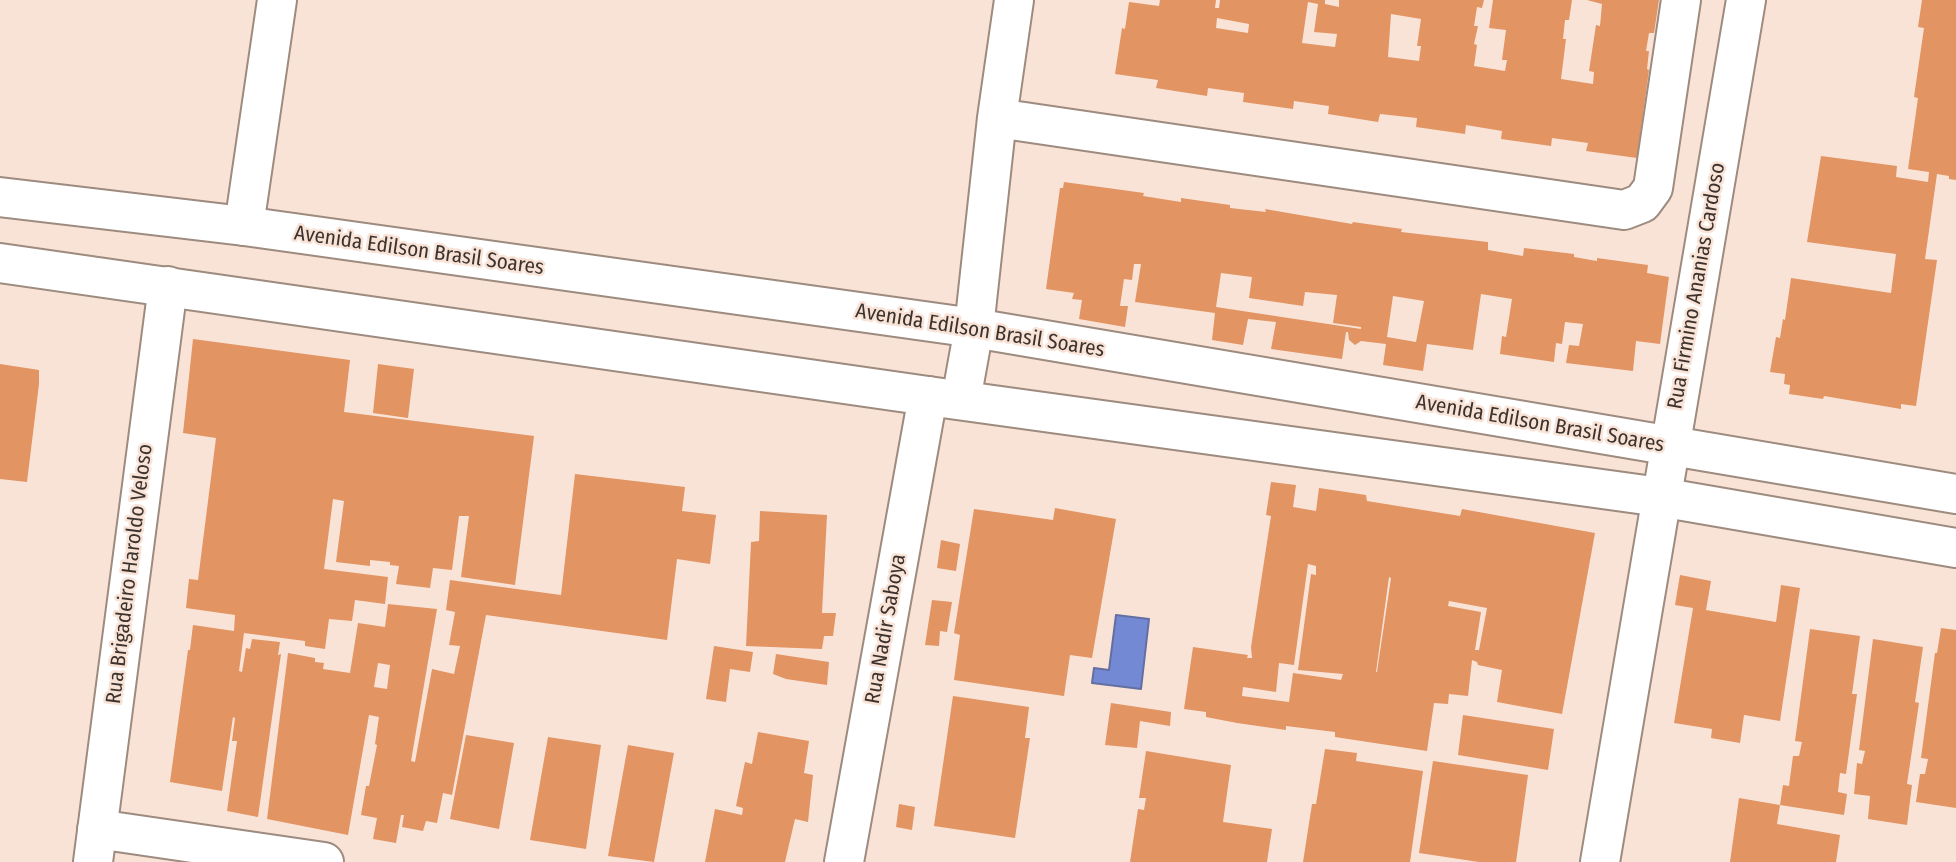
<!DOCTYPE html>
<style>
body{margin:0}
canvas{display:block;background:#f9e3d7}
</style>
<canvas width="1956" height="862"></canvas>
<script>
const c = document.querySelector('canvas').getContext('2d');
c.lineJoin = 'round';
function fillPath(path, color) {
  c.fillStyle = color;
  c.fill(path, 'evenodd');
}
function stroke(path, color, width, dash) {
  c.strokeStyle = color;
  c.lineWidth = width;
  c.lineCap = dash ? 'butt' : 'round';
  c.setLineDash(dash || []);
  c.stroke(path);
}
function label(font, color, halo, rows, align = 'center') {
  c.font = font + ' "Fira Sans Condensed",sans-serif';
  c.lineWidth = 5;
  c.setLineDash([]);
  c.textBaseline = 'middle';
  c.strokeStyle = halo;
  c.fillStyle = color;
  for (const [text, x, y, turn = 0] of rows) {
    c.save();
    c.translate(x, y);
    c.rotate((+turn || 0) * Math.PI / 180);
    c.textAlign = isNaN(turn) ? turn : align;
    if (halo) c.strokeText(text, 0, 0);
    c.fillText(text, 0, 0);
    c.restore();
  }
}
const water = new Path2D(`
 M1116,615L1149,619L1141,689L1092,683L1094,668L1109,670Z`);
fillPath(water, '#7489d4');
stroke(water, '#636fa2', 2);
fillPath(new Path2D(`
 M1160,0H1216L1215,8H1219L1220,0H1325V4L1339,7V0H1484L1482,8L1477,7L1474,26H1478L1474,44L1477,45L1474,66L1505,71L1507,60H1502L1506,30L1489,28L1493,0H1572L1569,20H1565L1563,39H1566L1561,79L1593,84L1594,72L1589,71L1596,25L1600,26L1602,4L1587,0H1659L1654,33H1649L1646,51H1649L1647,69L1649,70L1637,158L1586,151L1588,143L1552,138L1551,146L1501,139L1502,131L1466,125L1465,134L1416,127L1417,118L1380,114L1378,122L1328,114L1329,106L1294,101L1293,109L1243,102L1244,93L1208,88L1207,96L1156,88L1158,80L1115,74L1122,28L1125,29L1129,2L1159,6ZM1308,2L1318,4L1314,32L1337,34L1335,47L1302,43ZM1391,14L1421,19L1417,46H1421L1419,61L1388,57ZM1217,18L1249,24L1248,33L1216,28Z
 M1922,0H1956V180L1949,179V176L1937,174L1925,259L1937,260L1916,406L1901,404V409L1824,396L1823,399L1789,394L1790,385L1784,384L1785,374L1770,372L1776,337L1780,338L1783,319L1785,320L1791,278L1891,293L1896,254L1807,242L1821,156L1897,166L1896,177L1928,182L1929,172L1908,169L1918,98L1914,97L1924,28L1918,27Z
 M1064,182L1144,193L1143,196L1181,202V198L1230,205V208L1266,212L1265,209L1352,224L1353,222L1402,229L1401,232L1488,242V250L1523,256L1524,248L1574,254V257L1597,261V258L1648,265L1647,273L1669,277L1660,344L1636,341L1633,371L1566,363L1569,345L1579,346L1583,324L1565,322L1562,344L1556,343L1554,362L1500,354L1502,336L1506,337L1512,299L1481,294L1473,350L1427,344L1423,371L1383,365L1386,344L1361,341L1355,345L1349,340L1348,332H1346L1342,359L1271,349L1276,322L1248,319L1243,345L1212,340L1215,313L1135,302L1141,264H1134L1132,280L1124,279L1120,306H1128L1125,327L1079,319L1082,300L1072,299L1074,293L1046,289L1060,188H1063ZM1221,273L1252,277L1249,298L1303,306L1305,292L1337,295L1333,323L1361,327V329L1216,307ZM1393,296L1424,301L1416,342L1387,337Z
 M193,339L350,360L344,412L534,436L515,585L461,577L469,516H459L452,570L433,568L430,588L396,584L399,566L390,565V562L370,560V566L336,562L344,501L333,499L324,569L388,577L385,604L355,600L352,621L329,619L325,649L305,646V641L244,633L239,671L242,672L246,648L250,649L252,639L280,642L278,655L281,654L258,817L227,811L237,741H232L235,718L233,717L222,791L170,782L188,650H190L193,625L234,631L235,615L186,608L189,579L198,580L216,438L183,433Z
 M0,364L39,370V384L27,482L0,479Z
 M378,364L414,369L408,418L373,413Z
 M575,474L685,487L682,511L716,515L710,564L677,559L667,640L486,615L452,795L443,793L437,823L426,821L423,831L402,827L404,815H401L396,843L373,839L377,818L361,815L366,786H369L377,745L375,744L379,717L369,715L348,835L267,819L288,653L315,658V662L324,663L323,669L350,673L358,623L385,627L388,604L437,609L411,761L415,762L432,669L454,674L460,646L449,645L455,612L446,610L450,580L561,595ZM378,663L390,665L387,689L374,687Z
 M1271,482L1296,485L1293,507L1316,511L1319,488L1366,495L1367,501L1460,516L1462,509L1595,533L1562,714L1497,702L1502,670L1478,665L1477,662L1472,660L1468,696L1449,694L1448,704L1434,703L1427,751L1335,737V732L1286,726V730L1237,723L1206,717V712L1184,709L1193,647L1248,655L1247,658H1252L1251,647L1271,516L1266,515ZM1308,564L1316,566V575L1311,574L1298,670L1343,674L1341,680L1293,673L1289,702L1242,696L1243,687L1276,692L1279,663L1294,665ZM1389,577L1391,578L1377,672H1376ZM1449,601L1487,608L1479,650H1475L1481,612L1448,606Z
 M1055,508L1116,519L1092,658L1070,655L1064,696L954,680L960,635L954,633L974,509L1053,520Z
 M760,511L827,515L822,613H836L833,636H824L822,649L746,646L751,542L759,541Z
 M941,540L960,544L956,571L937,568Z
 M1680,575L1711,581L1706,610L1776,622L1781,585L1800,588L1780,721L1744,715L1740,743L1711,738L1712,729L1674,723L1693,608L1675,605Z
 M932,600L952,602L947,632L940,631L939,646L925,645Z
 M1941,628L1956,630V808L1916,802L1920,774H1925L1928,759L1921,758L1935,653H1937Z
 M1810,629L1860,636L1852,694H1857L1846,774L1840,773L1838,792L1847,794L1844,815L1780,805L1783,785L1789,786L1793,756H1799L1802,742L1795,741Z
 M1873,639L1923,647L1915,702L1919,703L1907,784L1912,785L1907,825L1868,819L1870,796L1854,794L1857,763L1862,764L1865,751L1859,750Z
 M714,646L753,652L750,672L730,669L726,702L706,699Z
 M776,654L829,662L827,685L786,679L773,674Z
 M953,696L1029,707L1025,738H1030L1015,838L934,826Z
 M1111,703L1171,712L1170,726L1140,721L1137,748L1105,745Z
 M1463,715L1554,729L1548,770L1458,755Z
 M758,732L809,741L804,773L813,775L808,822L795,819L785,862H705L715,809L742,815L743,808L736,806L745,762L752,764Z
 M466,735L514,743L499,829L450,819Z
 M548,737L601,745L586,849L530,840Z
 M628,745L674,753L654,862L608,856Z
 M1325,749L1357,753L1356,761L1423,771L1410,862H1303L1312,804H1316Z
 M1146,751L1231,765L1223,822L1272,829L1267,862H1130L1138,809L1144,810L1146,798H1139Z
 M1433,761L1528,775L1516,862H1479L1419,853Z
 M1739,798L1780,805L1777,824L1840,835L1836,862H1730Z
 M899,804L915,807L912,830L896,827Z`), '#e29463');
const street = new Path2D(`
 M997,118L1624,210L1642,203L1653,188L1681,0
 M244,226L277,0
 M961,400L974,328L997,118L1014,0
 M97,829L324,862
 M93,862L168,286
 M844,862L928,396
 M1600,862L1746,0`);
const secondary = new Path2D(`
 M0,197L244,226L974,328L1956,494
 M0,263L928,396L1660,497L1956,548`);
stroke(street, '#9e8b7f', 42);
stroke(secondary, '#9e8b7f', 42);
stroke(street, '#fff', 38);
stroke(secondary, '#fff', 38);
label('21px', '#3c332e', '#f9e3d7', [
 ["Avenida Edilson Brasil Soares",419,251,8],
 ["Rua Firmino Ananias Cardoso",1697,286,-80],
 ["Avenida Edilson Brasil Soares",980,331,9],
 ["Avenida Edilson Brasil Soares",1540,424,10],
 ["Rua Brigadeiro Haroldo Veloso",130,574,-83],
 ["Rua Nadir Saboya",886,629,-80]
]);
</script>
